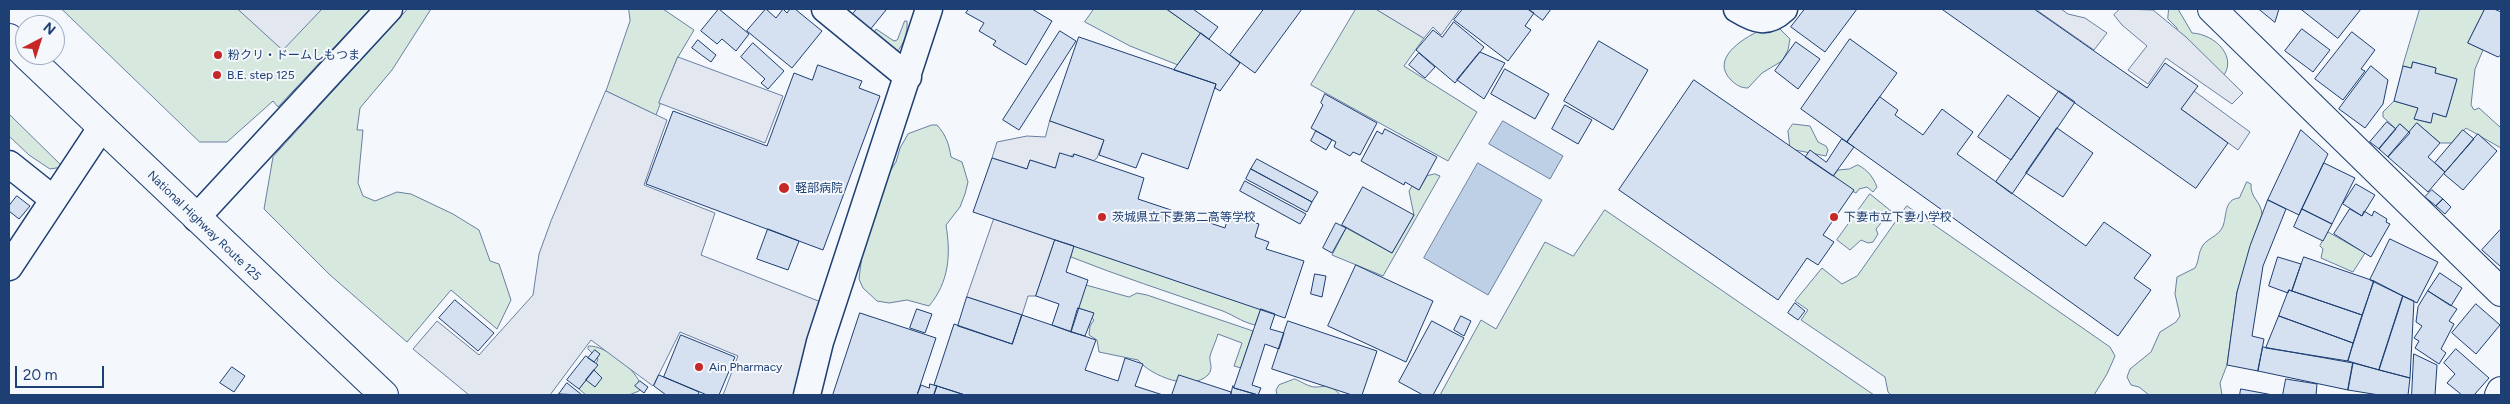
<!DOCTYPE html>
<meta charset="utf-8">
<style>
body{margin:0}
#map{position:relative;width:2510px;height:404px;overflow:hidden;background:#f4f7fb;font-family:Figtree,sans-serif}
canvas{display:block}
.frame{position:absolute;inset:0;border:10px solid #1d3f73;pointer-events:none}
.north{position:absolute;left:15px;top:15px;width:50px;height:50px;box-sizing:border-box;background:#f4f7fb;border:1px solid #9eadc5;border-radius:50%;rotate:40deg;font-size:14px;font-weight:700;line-height:20px;text-align:center;color:#1d3f73}
.north::after{content:'';display:block;margin:auto;width:18px;height:22px;background:#c62828;clip-path:polygon(50% 0,100% 100%,50% 72%,0 100%)}
.scale{position:absolute;left:15px;top:366px;width:89px;height:22px;box-sizing:border-box;border:2px solid #1d3f73;border-top:0;padding-left:6px;font-size:15px;line-height:18px;white-space:nowrap;color:#1d3f73;-webkit-text-stroke:4px #f4f7fb;paint-order:stroke}
</style>
<div id="map">
<canvas width="2510" height="404"></canvas>
<div class="frame"></div>
<div class="north">N</div>
<div class="scale">20 m</div>
</div>
<script>
const c = document.querySelector('canvas').getContext('2d');
c.lineJoin = 'round';
function fillPath(path, color) {
  c.fillStyle = color;
  c.fill(path, 'evenodd');
}
function stroke(path, color, width, dash) {
  c.strokeStyle = color;
  c.lineWidth = width;
  c.lineCap = dash ? 'butt' : 'round';
  c.setLineDash(dash || []);
  c.stroke(path);
}
function label(font, color, halo, rows, align = 'center') {
  c.font = font + ' Figtree,"Noto Sans JP",sans-serif';
  c.lineWidth = 4;
  c.setLineDash([]);
  c.textBaseline = 'middle';
  c.strokeStyle = halo;
  c.fillStyle = color;
  for (const [text, x, y, turn = 0] of rows) {
    c.save();
    c.translate(x, y);
    c.rotate((+turn || 0) * Math.PI / 180);
    c.textAlign = isNaN(turn) ? turn : align;
    if (halo) c.strokeText(text, 0, 0);
    c.fillText(text, 0, 0);
    c.restore();
  }
}
const green = new Path2D(`
 M62,9H370L278,107L273,101L227,142H200Z
 M408,9H431L392,70L360,108L357,130H363L358,183L363,196L375,201L397,192L411,194L453,214L479,230L490,261L499,264L511,300L497,329L451,290L407,342L330,275L264,209L273,157Z
 M629,9H663L694,30L678,57L656,115L606,91L630,21Z
 M1094,9H1166L1201,33L1178,65L1130,46L1085,22Z
 M1356,9H1376L1424,38L1404,66L1477,112L1448,161L1311,85Z
 M2169,9H2178L2192,33C2215,34 2240,58 2221,79L2176,40L2177,28L2168,19Z
 M2420,9H2485L2468,43L2483,50L2475,69L2471,105L2474,110L2479,108L2501,128V148L2466,128L2452,143H2440L2418,124L2410,133L2400,124L2396,129L2383,117V112L2394,101L2418,108L2415,119L2430,123L2433,113L2446,117L2457,79L2435,73L2436,68L2413,62L2411,68L2403,66Z
 M905,21H907C908,32 904,44 896,53L873,35L876,29L894,41L897,40Z
 M1780,29L1790,39L1788,50L1782,61L1762,73L1748,88C1741,88 1736,85 1731,80C1710,59 1742,39 1759,31L1766,32Z
 M9,114L63,167L50,169L29,155L9,136Z
 M1793,124L1810,126L1818,142L1826,146L1828,150L1826,156L1790,149L1788,131Z
 M932,125H937C946,135 949,144 951,157L962,162L968,182L965,194L960,207L946,225C951,255 949,282 929,306L907,300L889,303L877,301L863,288L859,279L863,246L869,235L879,205L885,179L896,162L900,148L908,134Z
 M1858,165C1868,170 1873,177 1877,187L1873,192L1867,187L1859,189L1856,193C1846,188 1838,185 1834,175L1838,170L1849,169Z
 M1435,174L1440,176L1383,276L1332,255L1346,228L1392,253L1414,215L1409,191L1412,186L1419,190L1427,176Z
 M2247,182L2251,184C2250,198 2261,201 2262,214L2237,292L2227,365L2220,383L2222,395H2149L2139,387L2131,385L2127,377L2130,369L2151,352L2160,332L2176,322L2180,316L2175,294L2177,277L2195,268C2199,261 2198,255 2201,249C2204,239 2219,237 2223,226C2227,215 2224,199 2239,198Z
 M1870,194L1891,211L1876,229L1878,234L1873,242L1868,243L1861,240L1850,250L1837,240Z
 M1907,206L2110,347L2115,356L2107,374L2094,395H1891L1888,392L1885,377L1801,320L1808,310L1795,301L1822,268L1842,284L1857,276Z
 M1605,210L1874,395H1440L1481,320L1496,329L1545,242L1573,256Z
 M2328,232L2365,253L2353,272L2321,258L2323,249L2320,246Z
 M1074,246L1261,309L1255,325C1241,322 1231,313 1217,309C1168,292 1119,276 1071,257Z
 M1086,285L1129,297L1137,293L1147,295L1253,331L1241,368L1234,366L1242,343L1218,334C1216,341 1212,349 1210,356C1209,363 1214,368 1208,375C1191,392 1151,376 1138,360L1099,352L1097,340L1089,335L1090,326L1094,320L1092,318L1093,313L1078,308Z
 M589,346C605,345 637,370 641,386L639,391L629,395H586L579,389C587,379 594,371 598,359L588,349Z
 M1295,379C1300,381 1309,387 1315,387C1329,387 1329,382 1340,395H1277L1276,390L1279,385Z`);
fillPath(green, '#d7e8df');
stroke(green, '#687fa3', 1);
const parking = new Path2D(`
 M238,9H322L283,50Z
 M1376,9H1460L1441,35L1433,27L1424,38Z
 M2040,9H2061L2068,14L2085,18L2107,33L2094,50L2038,11Z
 M2120,9L2153,10L2186,37L2243,93L2232,104L2166,58L2148,84L2128,70L2147,46L2122,25L2114,15Z
 M678,57L783,96L765,143L659,103Z
 M606,91L667,120L644,185L715,213L701,255L821,302L801,395H723L738,356L680,332L653,386L591,340L550,395H469L413,349L437,321L479,355L533,295L539,254L551,221Z
 M2194,91L2250,132L2238,150L2181,109Z
 M1050,121L1104,140L1097,158L1093,161L1074,154L1055,168L1030,160L1027,169L992,158L997,142L1027,136L1045,137Z
 M994,219L1055,240L1036,296H1028L1022,315L967,297Z`);
fillPath(parking, '#e3e8f0');
stroke(parking, '#687fa3', 1);
const water = new Path2D(`
 M1503,121L1563,156L1550,179L1489,144Z
 M1478,163L1542,200L1488,295L1424,258Z`);
fillPath(water, '#bed0e5');
stroke(water, '#687fa3', 1);
const building = new Path2D(`
 M719,9L749,34L736,51L722,39L717,44L701,31Z
 M766,9L776,18L783,9L787,13L790,9H795L822,31L792,68L747,31Z
 M857,9H884L886,10L869,31L851,16Z
 M969,9H1032L1052,21L1026,65L993,45L996,41L979,31L984,23L966,13Z
 M1167,9H1193L1218,27L1209,39Z
 M1264,9H1302L1255,73L1230,55Z
 M1463,9H1528L1534,13L1525,26L1531,30L1508,61L1454,20Z
 M1528,9H1551L1543,20Z
 M1805,9H1857L1825,52L1791,27Z
 M1942,9H2034L2147,88L2165,63L2198,86L2181,109L2228,143L2196,188Z
 M2259,9H2279L2275,22Z
 M2301,9H2361L2338,38Z
 M2485,9H2494L2501,12V55L2498,57L2468,43Z
 M1454,22L1484,47L1455,83L1416,50L1433,30L1442,37Z
 M2302,29L2330,50L2313,72L2285,51Z
 M1060,31L1076,41L1019,130L1003,120Z
 M2352,32L2375,50L2361,69L2365,71L2343,100L2315,79Z
 M1201,33L1240,63L1220,91L1215,88L1216,84L1174,70Z
 M1079,37L1216,84L1188,169L1142,153L1136,168L1099,155L1104,140L1050,121Z
 M1850,39L1897,73L1847,142L1801,109Z
 M698,40L716,55L711,62L692,48Z
 M1599,41L1648,70L1613,130L1564,101Z
 M1796,42L1820,59L1798,89L1775,71Z
 M753,43L784,71L768,89L761,83L765,79L741,57Z
 M1480,52L1505,63L1484,99L1457,80Z
 M1419,53L1435,67L1425,78L1409,65Z
 M2413,62L2436,68L2435,73L2457,79L2446,117L2433,113L2431,123L2414,119L2418,108L2394,101L2403,66L2411,68Z
 M818,65L862,81L859,88L880,96L823,250L646,184L673,111L767,146L794,73L812,80Z
 M2371,66L2388,80L2383,104L2365,128L2339,109Z
 M1505,69L1549,94L1535,119L1491,94Z
 M1694,80L1854,190L1823,235L1834,242L1818,265L1807,258L1778,300L1619,190Z
 M2059,91L2075,102L2012,194L1996,182Z
 M1325,94L1377,123L1360,155L1353,152L1350,156L1334,147L1336,142L1311,128L1323,105L1321,103Z
 M2008,95L2040,118L2011,160L1978,137Z
 M1880,97L1898,110L1895,115L1923,135L1942,109L1973,132L1957,154L2086,246L2104,222L2151,255L2134,278L2151,290L2118,336L1847,142Z
 M1565,105L1592,120L1578,144L1552,129Z
 M2387,122L2396,129L2379,149L2370,142Z
 M2417,123L2440,143L2428,157L2445,172L2428,192L2388,157Z
 M2400,124L2410,133L2388,157L2379,149Z
 M2057,128L2093,153L2063,197L2026,173Z
 M1385,129L1437,157L1419,190L1405,182L1404,185L1361,161L1377,131L1382,134Z
 M2301,130L2328,154L2299,215L2268,200Z
 M2463,130L2474,139L2445,172L2435,163Z
 M1316,131L1332,140L1326,150L1311,141Z
 M2478,134L2497,151L2463,190L2444,174Z
 M1842,139L1854,147L1833,176L1805,157L1810,150L1826,162Z
 M1060,153L1073,157L1074,154L1144,178L1138,199L1225,228L1229,214L1259,224L1255,237L1269,242L1266,249L1304,261L1285,318L973,212L992,158L1027,169L1030,160L1055,168Z
 M1257,159L1318,192L1312,202L1251,169Z
 M2324,163L2355,178L2332,224L2302,209Z
 M1251,169L1312,202L1307,212L1246,179Z
 M1245,181L1306,214L1300,224L1240,191Z
 M2356,184L2375,195L2362,216L2343,204Z
 M1363,187L1414,215L1392,253L1342,225Z
 M2432,190L2443,199L2436,206L2425,197Z
 M17,196L30,206L19,219L9,211V206Z
 M2443,199L2451,207L2445,214L2436,206Z
 M2268,200L2286,209L2263,266L2252,336L2264,339L2258,371L2227,365L2237,292L2250,246Z
 M2302,209L2332,224L2323,241L2294,227Z
 M2350,209L2362,216L2364,211L2372,216L2374,211L2387,219L2386,222L2390,224L2371,257L2334,234Z
 M1336,223L1346,228L1332,253L1323,248Z
 M768,229L799,241L788,270L757,259Z
 M2501,229V267L2482,250Z
 M2390,239L2438,262L2417,303L2370,280Z
 M1055,240L1074,246L1066,272L1088,280L1071,332L1052,325L1059,304L1036,296Z
 M2278,257L2301,264L2292,291L2289,290L2288,293L2269,286Z
 M2304,257L2374,281L2362,315L2292,291Z
 M1356,265L1433,301L1406,362L1328,326Z
 M2440,273L2462,288L2451,306L2428,291Z
 M1315,274L1326,276L1322,297L1311,294Z
 M2374,281L2403,296L2379,370L2348,361Z
 M2289,290L2362,315L2353,343L2279,316Z
 M2428,291L2457,309L2449,321L2454,324L2441,349L2446,353L2439,364L2415,348L2419,341L2414,338L2422,326L2416,322L2418,307Z
 M2403,296L2414,301L2410,378L2379,370Z
 M967,297L1022,315L1012,344L958,326Z
 M455,300L494,333L478,351L439,318Z
 M1795,303L1805,311L1798,320L1788,313Z
 M2476,304L2500,325L2476,354L2452,333Z
 M1078,308L1094,313L1085,336L1071,332Z
 M917,309L932,314L925,333L910,328Z
 M1261,309L1275,314L1270,329L1284,333L1279,349L1265,344L1252,385L1261,388L1258,395L1234,388Z
 M860,313L936,338L917,395H833Z
 M1022,315L1096,340L1085,370L1118,381L1125,358L1143,364L1135,386L1163,395H965L934,385L954,324L1012,344Z
 M1461,316L1471,321L1464,336L1454,330Z
 M2279,316L2353,343L2348,361L2266,348Z
 M1288,321L1377,351L1362,395H1352L1272,369Z
 M1432,321L1464,338L1433,395H1423L1399,382Z
 M681,335L735,357L719,395H707L664,377Z
 M2263,347L2353,363L2348,390L2258,371Z
 M2456,349L2489,378L2474,395H2462L2447,383L2455,374L2444,363Z
 M595,350L600,354L594,362L588,358Z
 M2414,354L2437,365L2435,395H2412Z
 M586,356L598,365L579,389L567,380Z
 M2353,363L2410,378L2408,395H2379L2348,390Z
 M232,367L245,376L234,392L220,383Z
 M594,370L602,378L595,387L586,380Z
 M659,375L699,392L698,395H666L654,386Z
 M1179,375L1231,392V395H1172Z
 M2286,379L2317,384L2316,395H2283Z
 M640,381L648,387L644,393L635,386Z
 M567,383L582,395L559,394Z
 M930,384L937,386L934,395H917L921,385L929,388Z
 M937,386L965,395H934Z
 M1233,386L1234,388L1258,395H1231Z
 M2241,389L2273,395H2240Z`);
fillPath(building, '#d5e0f0');
stroke(building, '#1d3f73', 1);
const street = new Path2D(`
 M825,9L908,77
 M1737,9C1755,20 1767,25 1784,9
 M9,164L53,199
 M196,218L389,9
 M9,267L101,128
 M807,395L820,342L929,9`);
const secondary = new Path2D(`
 M2212,9L2501,292
 M2499,395L2501,391`);
const highway = new Path2D(`
 M9,38L25,54
 M26,55L384,395`);
stroke(street, '#1d3f73', 29);
stroke(secondary, '#1d3f73', 30);
stroke(highway, '#1d3f73', 30);
stroke(street, '#f4f7fb', 26);
stroke(secondary, '#f4f7fb', 28);
stroke(highway, '#f4f7fb', 28);
for (const [x, y, r, color] of [
 [218,55,5,"#c62828"],
 [217,75,5,"#c62828"],
 [784,188,6,"#c62828"],
 [1102,217,5,"#c62828"],
 [1834,217,5,"#c62828"],
 [699,367,5,"#c62828"]
]) {
  const dot = new Path2D();
  dot.arc(x, y, r, 0, 2 * Math.PI);
  c.fillStyle = color;
  c.fill(dot);
  stroke(dot, '#f4f7fb', 2);
}
label('12px', '#1d3f73', '#f4f7fb', [
 ["粉クリ・ドームしもつま",228,55],
 ["B.E. step 125",227,75],
 ["軽部病院",795,188],
 ["茨城県立下妻第二高等学校",1112,217],
 ["下妻市立下妻小学校",1844,217],
 ["Ain Pharmacy",709,367]
], 'left');
label('12px', '#1d3f73', '#f4f7fb', [
 ["National Highway Route 125",204,226,44]
]);
</script>
